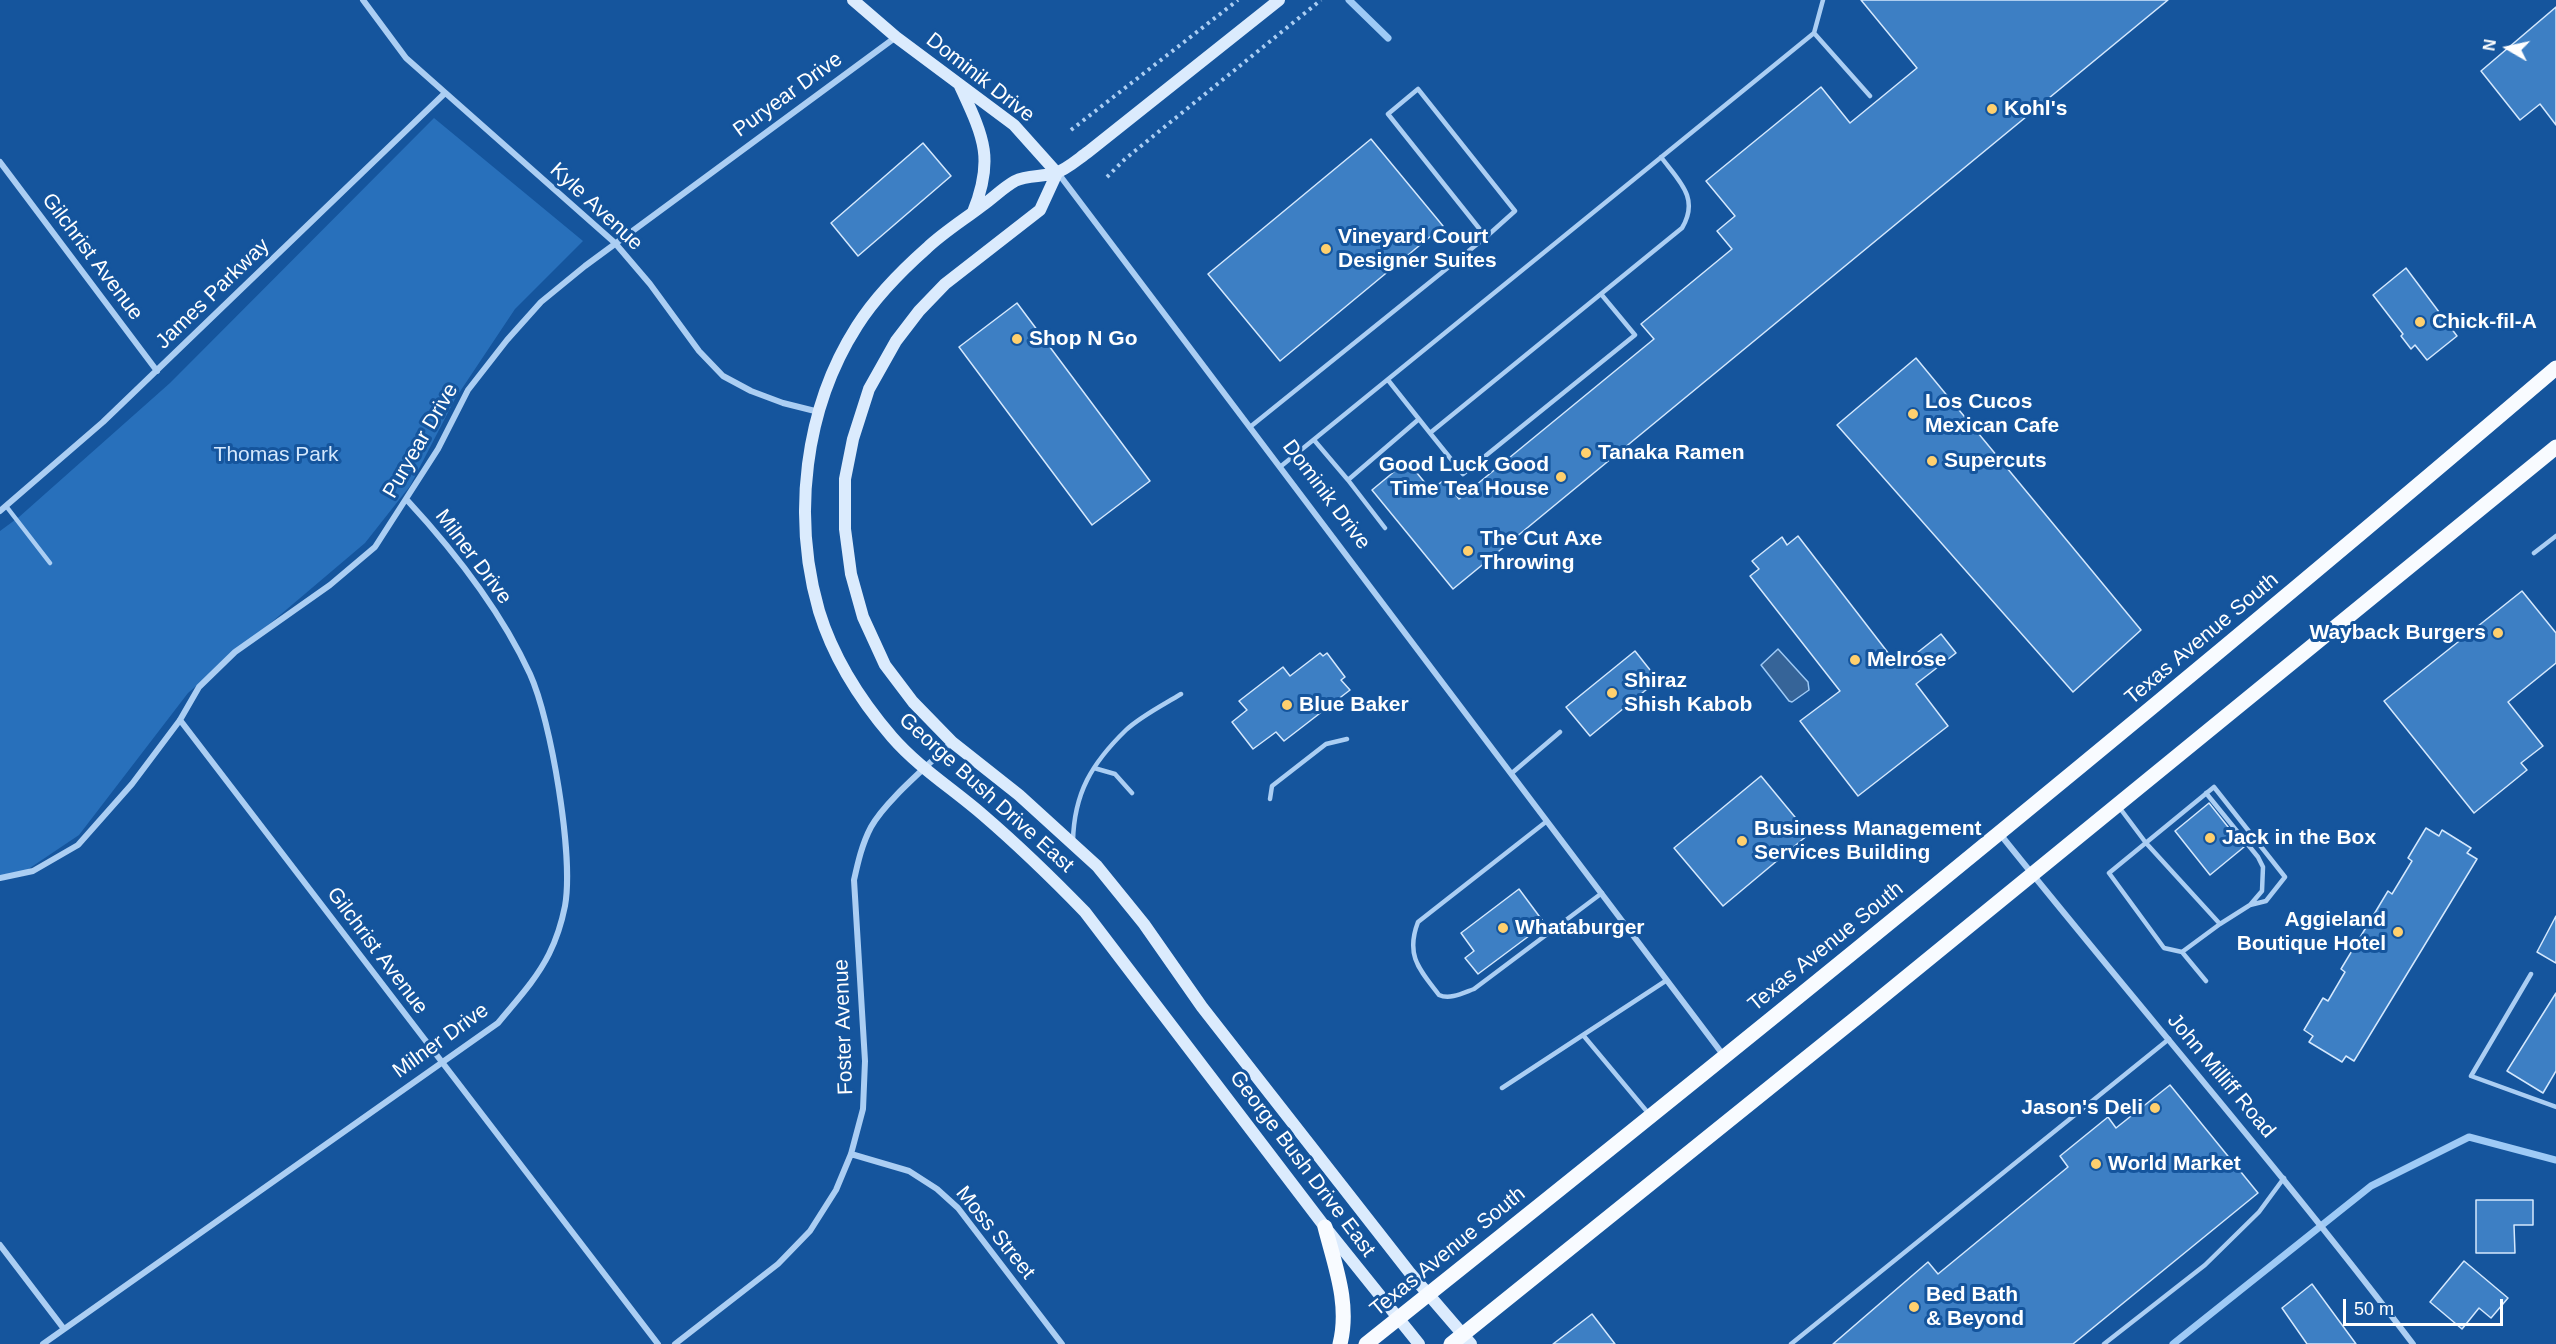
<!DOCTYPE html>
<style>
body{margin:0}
#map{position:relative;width:2556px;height:1344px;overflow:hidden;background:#15559d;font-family:Arial,sans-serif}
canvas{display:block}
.north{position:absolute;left:2478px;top:18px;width:60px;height:60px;-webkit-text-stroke:4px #15559d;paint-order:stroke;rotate:279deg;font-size:16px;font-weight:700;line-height:24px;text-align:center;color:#fff}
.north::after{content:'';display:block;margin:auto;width:21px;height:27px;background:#fff;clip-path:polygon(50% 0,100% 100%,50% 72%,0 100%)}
.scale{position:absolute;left:2343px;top:1299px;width:160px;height:27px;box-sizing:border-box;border:3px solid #fff;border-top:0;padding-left:8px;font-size:18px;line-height:21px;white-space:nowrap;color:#fff;-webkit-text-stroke:4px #15559d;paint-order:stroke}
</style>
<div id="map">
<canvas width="2556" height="1344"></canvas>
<div class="north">N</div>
<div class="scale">50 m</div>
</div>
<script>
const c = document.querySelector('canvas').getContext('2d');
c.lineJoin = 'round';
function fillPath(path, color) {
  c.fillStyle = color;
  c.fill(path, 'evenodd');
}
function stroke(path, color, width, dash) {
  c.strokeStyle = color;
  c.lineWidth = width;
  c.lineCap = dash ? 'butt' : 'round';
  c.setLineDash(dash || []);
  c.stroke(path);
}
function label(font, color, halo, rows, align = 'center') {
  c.font = font + ' Arial,sans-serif';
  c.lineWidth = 6;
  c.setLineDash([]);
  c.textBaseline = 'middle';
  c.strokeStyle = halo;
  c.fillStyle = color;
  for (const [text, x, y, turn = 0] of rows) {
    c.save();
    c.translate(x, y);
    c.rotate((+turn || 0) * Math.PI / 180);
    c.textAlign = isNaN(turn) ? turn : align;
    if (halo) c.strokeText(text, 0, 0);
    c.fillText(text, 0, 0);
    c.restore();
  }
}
fillPath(new Path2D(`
 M434,118L583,241L515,309L455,399L410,486L365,543L188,693L79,835L18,876H0V531L19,517L170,383Z`), '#2870bb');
const water = new Path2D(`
 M1778,649L1808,682L1809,690L1792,702L1789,701L1761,665Z`);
fillPath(water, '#366498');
stroke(water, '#9ecaf6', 1.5);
stroke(new Path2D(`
 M1349,0L1388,38
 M2173,1344L2371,1186L2469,1137L2556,1160`), '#9ecaf6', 7);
const building = new Path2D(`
 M1861,0H2168L1453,589L1372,490L1407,461L1431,490L1444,480L1459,499L1654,339L1641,324L1732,249L1717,231L1735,216L1706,181L1821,87L1850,123L1917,68Z
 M2556,7V125L2540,104L2520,120L2481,71Z
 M1371,139L1443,226L1280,361L1208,274Z
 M923,143L951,176L858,256L831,223Z
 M2406,268L2457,336L2427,360L2415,345L2411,349L2401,336L2403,334L2373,295Z
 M1017,303L1150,481L1092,525L959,347Z
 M1916,358L2141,630L2073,692L1837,425Z
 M1798,536L1899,667L1941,634L1956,653L1916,684L1948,726L1858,796L1800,721L1840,691L1750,576L1759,569L1752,561L1782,537L1787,545Z
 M2522,591L2556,633V663L2508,702L2543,746L2521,763L2527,770L2474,813L2384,701Z
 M1635,651L1658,680L1590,736L1566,707Z
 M1320,653L1323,656L1327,653L1345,677L1341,680L1350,690L1284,741L1276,732L1253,749L1232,722L1247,710L1239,701L1283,667L1290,676Z
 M1761,776L1809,834L1723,906L1674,848Z
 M2209,803L2244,847L2210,875L2175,831Z
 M2426,828L2439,836L2442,830L2471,848L2467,853L2477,859L2354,1061L2346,1056L2342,1062L2309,1042L2313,1036L2304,1030L2323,998L2328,1001L2345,972L2341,969L2388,891L2392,894L2412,861L2408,858Z
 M1519,889L1545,924L1478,974L1465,958L1474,951L1461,933Z
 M2556,916V963L2537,952Z
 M2556,993V1071L2543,1093L2507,1071Z
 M2170,1085L2258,1193L2073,1344H1833L1928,1262L1938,1274L2068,1167L2060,1156L2108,1117L2116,1128Z
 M2476,1200H2533V1225H2514L2515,1253H2476Z
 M2464,1261L2508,1298L2491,1318L2479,1308L2462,1329L2430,1302Z
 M2312,1284L2356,1344H2307L2282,1308Z
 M1592,1314L1615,1344H1553Z`);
fillPath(building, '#3d7fc4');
stroke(building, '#d4e8fd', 1.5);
stroke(new Path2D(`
 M1071,130L1238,0
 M1107,177L1125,159L1321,0`), '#abcef3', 4, [3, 4.5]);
stroke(new Path2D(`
 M1814,33L1870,96
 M1388,380L1430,433L1682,228C1700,198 1679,181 1661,157
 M1250,427L1486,237L1515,211L1418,89L1388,114L1486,237
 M1430,433L1463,474L1635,335L1601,294
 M1314,440L1348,480L1419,419
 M1280,467L1814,33L1823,0
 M1348,480L1385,528
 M6,506L50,563
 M2534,553L2556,536
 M1094,768L1115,774L1132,793
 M1512,773L1560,732
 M2206,793L2258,857L2263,867L2262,891L2250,905
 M1270,799L1272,786L1326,744L1347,739
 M2119,807L2146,843L2220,924L2182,952L2164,948L2109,873L2214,787L2285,877L2266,901L2250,905L2220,924
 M1547,821L1418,922C1405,956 1420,970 1439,995C1450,1000 1463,993 1474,989L1602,893
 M1073,841C1074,793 1092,763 1126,730C1141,716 1163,705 1181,694
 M2182,952L2206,981
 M2531,974L2471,1076L2556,1107
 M1583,1035L1649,1114
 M1502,1088L1667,980
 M1791,1344L2169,1039
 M2104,1344L2205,1265L2259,1212L2284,1178`), '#abcef3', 4.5);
stroke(new Path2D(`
 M363,0L406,58L615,243L650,284L699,351L723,376L751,391L783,403L819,412
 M0,162L157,371
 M1058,173L1724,1056
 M0,511L103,422L444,94
 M180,720L658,1344
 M2000,834C2137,1005 2281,1170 2413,1344
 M0,878L33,871L78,845L132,784L180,720L199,687L235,652L330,585L375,547L438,449L468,390L507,340L541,302L585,266L896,37
 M851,1154L909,1171L937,1189L958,1208L1062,1344
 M0,1245L64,1329
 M43,1344L498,1023C516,1001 536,980 549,954C556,940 562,921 565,906C574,856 551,720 530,674C500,609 455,552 407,500
 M675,1344L778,1264L810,1231L836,1190L851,1154L863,1109L865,1061L854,880C858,862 862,844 871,827C886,800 929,765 952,742`), '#abcef3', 6);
stroke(new Path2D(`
 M853,0L896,37L1014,125L1057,173
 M1279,0L1088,152C1078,159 1066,170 1055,173C1042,177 1027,175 1015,181C1004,187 993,198 983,205C965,219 944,232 927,248C901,271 876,296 857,326C804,409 792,517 819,611C833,657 861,701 892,737C918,767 953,789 983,815C1019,846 1052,878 1085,912L1325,1227L1419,1344
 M960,86C983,136 995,158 973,212
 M1057,173L1040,210L945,284L919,311L896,341L869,389L853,439L845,479V529L851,574L863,617L885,665L913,702L952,742L1019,795L1097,866L1144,924L1202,1007L1410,1273L1471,1344`), '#dbebfd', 12);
stroke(new Path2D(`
 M1325,1227C1335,1266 1350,1304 1340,1344
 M1366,1344C1767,1025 2166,701 2556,368
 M1451,1344L1866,1010L2556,447`), '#f8fbff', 15);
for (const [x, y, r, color] of [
 [1992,109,6,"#ffd06e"],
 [1326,249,6,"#ffd06e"],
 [2420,322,6,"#ffd06e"],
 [1017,339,6,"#ffd06e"],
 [1913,414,6,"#ffd06e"],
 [1586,453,6,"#ffd06e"],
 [1932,461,6,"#ffd06e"],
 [1561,477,6,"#ffd06e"],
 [1468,551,6,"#ffd06e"],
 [2498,633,6,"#ffd06e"],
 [1855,660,6,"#ffd06e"],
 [1612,693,6,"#ffd06e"],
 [1287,705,6,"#ffd06e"],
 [2210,838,6,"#ffd06e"],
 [1742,841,6,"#ffd06e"],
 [1503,928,6,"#ffd06e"],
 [2398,932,6,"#ffd06e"],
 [2155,1108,6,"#ffd06e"],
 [2096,1164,6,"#ffd06e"],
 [1914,1307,6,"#ffd06e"]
]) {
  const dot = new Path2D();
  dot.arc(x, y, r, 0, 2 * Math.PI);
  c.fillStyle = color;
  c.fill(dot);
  stroke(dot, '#15559d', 2);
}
label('21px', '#fff', '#15559d', [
 ["Dominik Drive",980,78,38],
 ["Puryear Drive",788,95,-36],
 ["Kyle Avenue",596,207,43],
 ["Gilchrist Avenue",92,257,53],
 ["James Parkway",213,294,-44],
 ["Puryear Drive",421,441,-60],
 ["Dominik Drive",1326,495,53],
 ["Milner Drive",473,557,53],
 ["Texas Avenue South",2202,639,-40],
 ["George Bush Drive East",986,793,42],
 ["Texas Avenue South",1826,947,-39],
 ["Gilchrist Avenue",377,951,53],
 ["Foster Avenue",844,1027,-92],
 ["Milner Drive",441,1041,-36],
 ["John Milliff Road",2221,1076,50],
 ["George Bush Drive East",1302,1164,53],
 ["Moss Street",995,1233,51],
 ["Texas Avenue South",1448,1252,-39]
]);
label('bold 21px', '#fff', '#15559d', [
 ["Kohl's",2004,109],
 ["Vineyard Court",1338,237],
 ["Designer Suites",1338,261],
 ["Chick-fil-A",2432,322],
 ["Shop N Go",1029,339],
 ["Los Cucos",1925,402],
 ["Mexican Cafe",1925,426],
 ["Tanaka Ramen",1598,453],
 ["Supercuts",1944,461],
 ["Good Luck Good",1549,465,"right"],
 ["Time Tea House",1549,489,"right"],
 ["The Cut Axe",1480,539],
 ["Throwing",1480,563],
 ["Wayback Burgers",2486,633,"right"],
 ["Melrose",1867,660],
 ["Shiraz",1624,681],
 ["Shish Kabob",1624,705],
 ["Blue Baker",1299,705],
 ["Business Management",1754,829],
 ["Services Building",1754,853],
 ["Jack in the Box",2222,838],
 ["Aggieland",2386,920,"right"],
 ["Boutique Hotel",2386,944,"right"],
 ["Whataburger",1515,928],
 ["Jason's Deli",2143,1108,"right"],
 ["World Market",2108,1164],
 ["Bed Bath",1926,1295],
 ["& Beyond",1926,1319]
], 'left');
label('21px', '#d4e8fd', '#15559d', [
 ["Thomas Park",276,455]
]);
</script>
